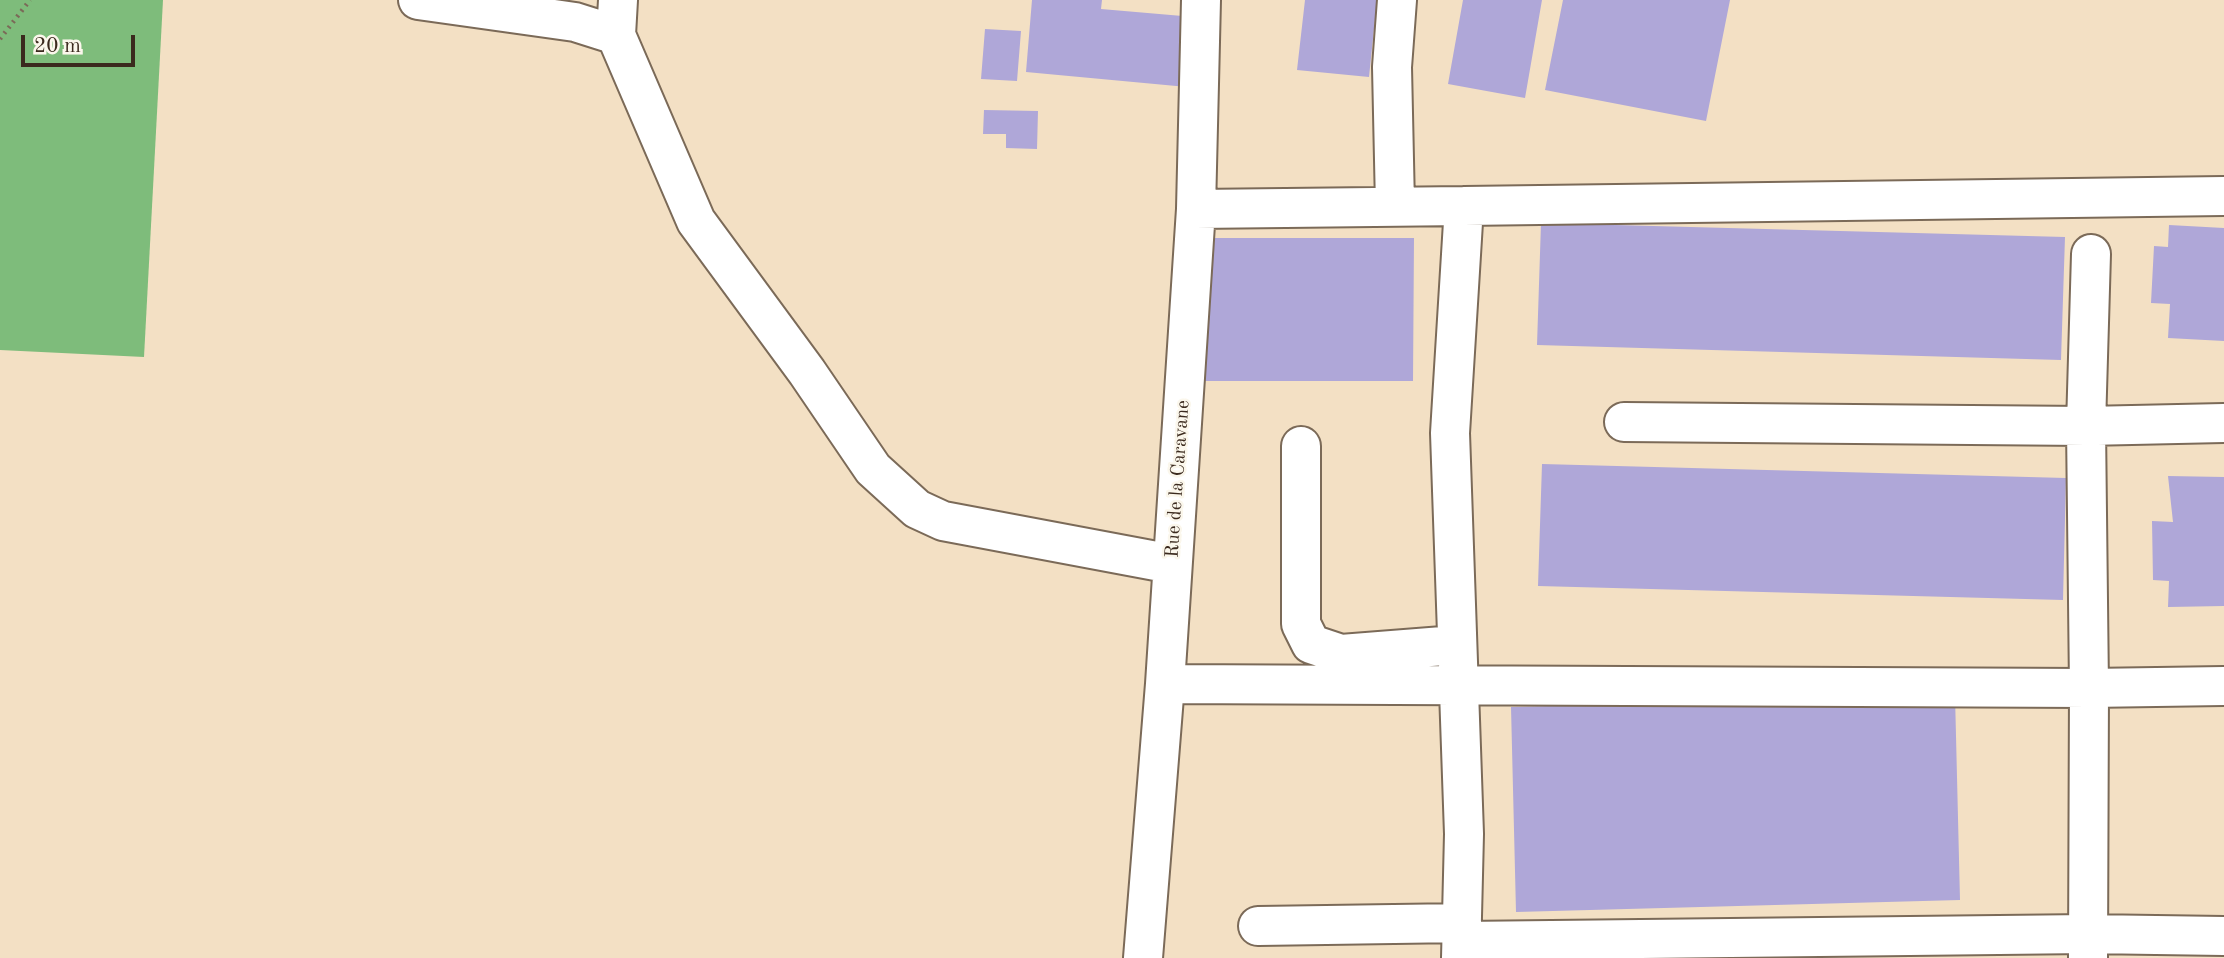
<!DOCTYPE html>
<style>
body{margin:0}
#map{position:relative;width:2224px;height:958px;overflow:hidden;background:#f3e0c4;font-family:"Old Standard TT",serif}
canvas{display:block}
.scale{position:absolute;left:21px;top:35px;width:114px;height:32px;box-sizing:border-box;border:4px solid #3b2a1e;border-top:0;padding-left:9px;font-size:21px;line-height:24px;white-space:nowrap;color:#3b2a1e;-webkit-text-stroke:5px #fbf7ec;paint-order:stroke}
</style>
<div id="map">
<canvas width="2224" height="958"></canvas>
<div class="scale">20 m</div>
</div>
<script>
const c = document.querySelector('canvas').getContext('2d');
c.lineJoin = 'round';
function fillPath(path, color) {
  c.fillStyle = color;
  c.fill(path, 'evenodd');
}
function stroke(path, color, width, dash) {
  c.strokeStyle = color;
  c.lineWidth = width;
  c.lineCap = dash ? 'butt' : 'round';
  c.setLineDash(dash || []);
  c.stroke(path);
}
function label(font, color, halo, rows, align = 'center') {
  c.font = font + ' "Old Standard TT",serif';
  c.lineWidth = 5;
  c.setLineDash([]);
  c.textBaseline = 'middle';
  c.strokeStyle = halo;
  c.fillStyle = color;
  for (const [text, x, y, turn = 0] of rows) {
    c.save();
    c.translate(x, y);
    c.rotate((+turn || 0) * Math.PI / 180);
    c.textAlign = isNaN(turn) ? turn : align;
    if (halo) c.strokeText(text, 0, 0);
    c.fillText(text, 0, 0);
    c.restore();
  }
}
fillPath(new Path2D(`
 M0,0H163L144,357L0,350Z`), '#7ebc7b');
fillPath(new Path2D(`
 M1032,0H1102L1101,9L1194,17L1187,87L1026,72Z
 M1305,0H1377L1369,77L1297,70Z
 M1463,0H1542L1525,98L1448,84Z
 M1563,0H1730L1706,121L1545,90Z
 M985,29L1021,31L1017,81L981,79Z
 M984,110L1038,111L1037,149L1006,148V134H983Z
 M1541,223L2065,237L2061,360L1537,345Z
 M2169,225L2224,228V341L2168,338L2170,304L2151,303L2154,246L2168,247Z
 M1202,238H1414L1413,381H1201Z
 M1542,464L2066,478L2063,600L1538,586Z
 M2168,476L2224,477V606L2168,607L2169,581L2153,580L2152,521L2173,522Z
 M1955,695L1960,900L1516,912L1511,707Z`), '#afa7d8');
const minor = new Path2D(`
 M418,0L575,22L616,35L696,221L807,372L873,469L917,509L943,521L1172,564
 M616,35L618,0
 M1395,206L1392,67L1397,0
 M1464,206L2224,196
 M1196,209L1464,206L1450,433L1464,834L1461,958
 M1624,422L2086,426L2224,423
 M1301,446V624L1311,644L1341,654L1456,645
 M1165,684L2089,688L2224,686
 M1258,926L1462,923
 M1462,941L2088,934L2224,936
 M1143,958L1165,684L1196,209L1201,0
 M2088,958L2089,688L2086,426L2091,254`);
stroke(minor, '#7b6a58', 42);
stroke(new Path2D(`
 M0,39L30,0`), '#7b6a58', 4.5, [2, 5]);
stroke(minor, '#fff', 38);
label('19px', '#3b2a1e', '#fbf7ec', [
 ["Rue de la Caravane",1178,479,-86]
]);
</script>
